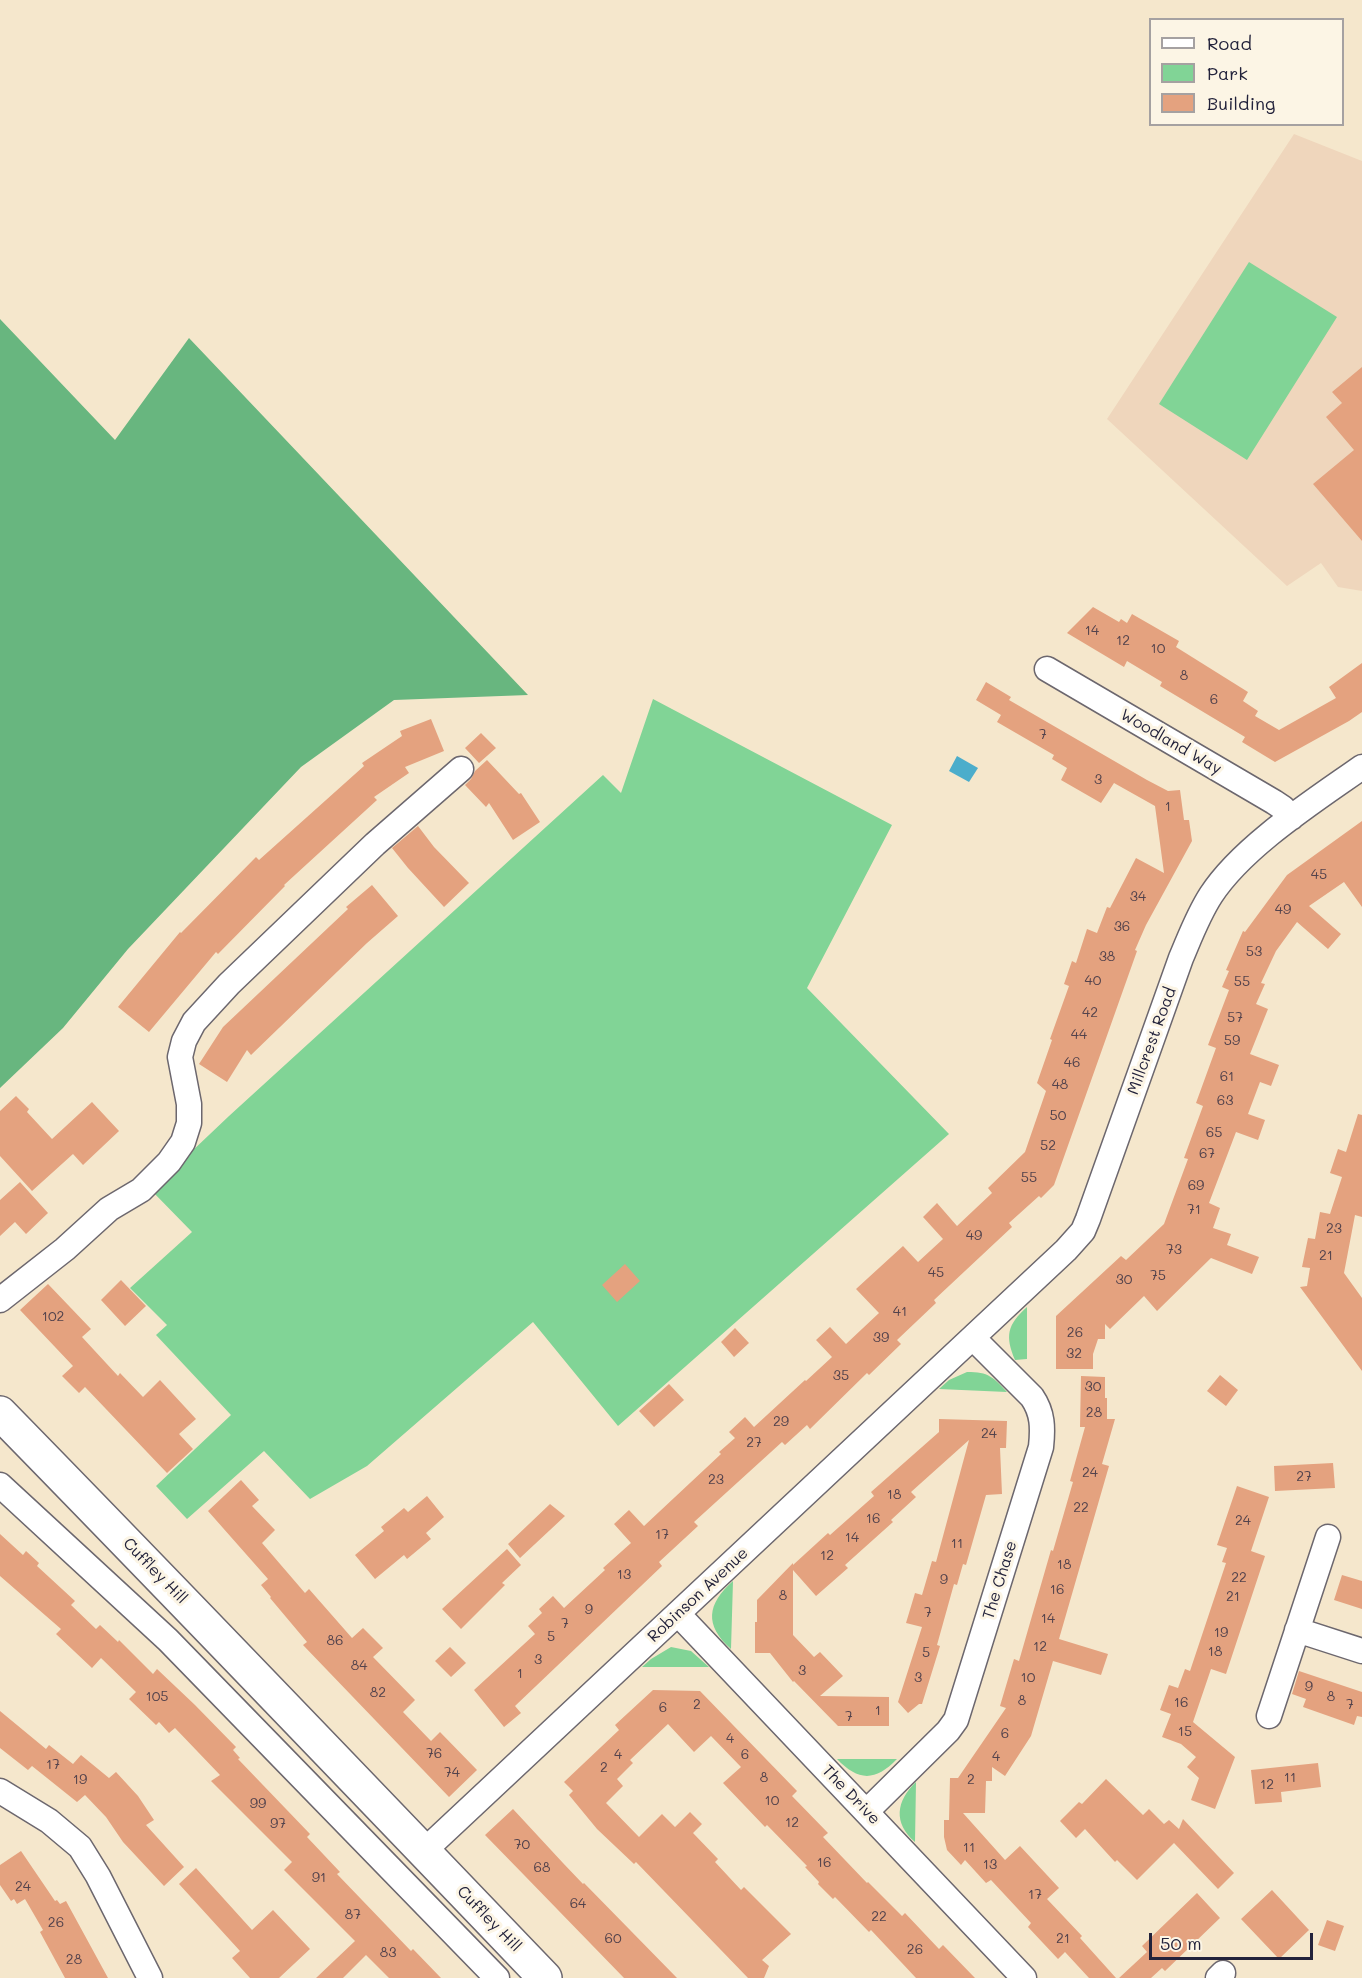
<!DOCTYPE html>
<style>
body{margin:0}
#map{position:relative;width:1362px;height:1978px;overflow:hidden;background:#f5e7cc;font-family:Mali,sans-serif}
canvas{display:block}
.legend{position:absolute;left:1149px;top:18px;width:195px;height:108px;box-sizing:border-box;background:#fcf5e5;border:2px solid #a5a1a1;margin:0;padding:8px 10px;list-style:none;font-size:18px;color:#22223b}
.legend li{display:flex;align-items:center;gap:12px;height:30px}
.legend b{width:30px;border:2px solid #a5a1a1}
.scale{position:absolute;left:1149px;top:1933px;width:164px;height:27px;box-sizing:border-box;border:3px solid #22223b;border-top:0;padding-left:8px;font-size:18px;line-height:21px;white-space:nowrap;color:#22223b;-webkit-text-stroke:4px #fcf5e5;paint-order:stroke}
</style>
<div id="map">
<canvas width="1362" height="1978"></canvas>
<ul class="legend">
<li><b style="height:8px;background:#fff"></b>Road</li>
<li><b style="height:16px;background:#81d496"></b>Park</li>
<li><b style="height:16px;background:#e4a27f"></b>Building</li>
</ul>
<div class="scale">50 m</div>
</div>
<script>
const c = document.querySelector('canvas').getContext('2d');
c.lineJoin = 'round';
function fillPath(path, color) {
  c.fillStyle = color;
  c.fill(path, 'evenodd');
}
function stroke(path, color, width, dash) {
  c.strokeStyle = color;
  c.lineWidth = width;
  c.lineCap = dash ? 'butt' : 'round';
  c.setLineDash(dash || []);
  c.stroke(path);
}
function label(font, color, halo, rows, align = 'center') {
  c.font = font + ' Mali,sans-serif';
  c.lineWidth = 6;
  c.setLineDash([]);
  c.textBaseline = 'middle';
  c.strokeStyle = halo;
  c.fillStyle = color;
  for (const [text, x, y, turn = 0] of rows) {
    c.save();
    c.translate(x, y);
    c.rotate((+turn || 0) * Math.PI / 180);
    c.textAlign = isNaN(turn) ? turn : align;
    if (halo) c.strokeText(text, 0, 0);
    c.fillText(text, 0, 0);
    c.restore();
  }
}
fillPath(new Path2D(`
 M1294,134L1362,161V591L1338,587L1321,563L1287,586L1107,419Z`), '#efd6bc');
fillPath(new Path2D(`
 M1249,262L1337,317L1247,460L1159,404Z
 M653,699L892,825L807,988L949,1134L618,1426L533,1322L367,1466L310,1499L264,1451L187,1519L156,1486L231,1415L156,1335L167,1325L130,1288L192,1232L151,1190L229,1116L603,775L621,793Z
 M1027,1307V1359L1015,1360C1005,1336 1007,1325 1027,1307Z
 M967,1372C989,1372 993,1377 1007,1392L939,1389L949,1380Z
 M733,1581L731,1649C704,1625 707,1604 733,1581Z
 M671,1647L691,1651L709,1667H642L651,1659Z
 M837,1759H897C875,1782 858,1781 837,1759Z
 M916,1782L915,1842C893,1823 896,1801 916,1782Z`), '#81d496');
fillPath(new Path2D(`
 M0,319L115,440L189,338L528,695L394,700L301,767L128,949L63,1028L0,1088Z`), '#68b67f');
fillPath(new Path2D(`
 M957,756L978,768L969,782L949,771Z`), '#4cadcb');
fillPath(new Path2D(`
 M1362,367V541L1313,484L1354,450L1326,417L1342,403L1332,392Z
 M1093,607L1119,622L1121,619L1127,623L1132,614L1179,641L1176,647L1248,692L1243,701L1258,711L1255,716L1279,730L1336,698L1329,687L1362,663V712L1349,721L1275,762L1242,742L1245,737L1160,686L1162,682L1127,661L1124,667L1067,633Z
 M986,682L1011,697L1009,700L1147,780L1168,791L1180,790L1184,820H1189L1192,841L1146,925L1135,950L1137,951L1054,1185L1041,1198L1039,1196L1009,1223L1012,1227L934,1300L936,1303L897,1340L901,1344L869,1375L867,1373L810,1429L807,1425L785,1445L782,1442L694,1522L698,1526L659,1562L662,1566L515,1706L521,1713L504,1727L474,1690L535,1634L528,1626L542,1613L539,1609L553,1596L564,1608L605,1570L603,1568L631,1543L614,1524L629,1510L644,1526L721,1454L719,1452L735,1438L729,1432L745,1417L754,1427L805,1380L806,1381L832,1357L816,1340L830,1327L846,1344L879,1313L856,1289L903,1246L918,1262L943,1239L923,1217L937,1203L957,1226L992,1193L988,1188L1025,1152L1046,1091L1037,1083L1052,1040L1050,1039L1069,986L1064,984L1072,961L1076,963L1087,929L1097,933L1107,907L1110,908L1136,858L1164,873L1155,806L1114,783L1101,803L1061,780L1067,768L1052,759L1054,755L997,722L1001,715L976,700Z
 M431,719L444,751L405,767L409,773L374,797L377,800L284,885L285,886L218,954L216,952L149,1032L118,1007L180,932L181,933L256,857L259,860L364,766L362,763L402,736L400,731Z
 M481,733L496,748L479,763L465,748Z
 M487,760L519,794L521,793L540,822L513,840L489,803L486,807L465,785L471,779L475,771Z
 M1362,821V907L1344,882L1309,906L1341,934L1328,949L1297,922L1276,951L1261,983L1265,984L1256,1004L1268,1009L1250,1054L1279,1065L1271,1086L1260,1082L1248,1114L1265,1120L1258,1140L1236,1132L1209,1203L1220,1208L1213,1228L1231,1234L1227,1245L1259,1257L1252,1274L1211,1258L1157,1311L1144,1296L1110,1329L1105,1324V1339H1098L1093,1354V1369H1056V1316L1121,1256L1126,1260L1164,1224L1188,1159L1184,1158L1203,1106L1196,1103L1216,1048L1208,1045L1229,990L1222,987L1229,971L1226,970L1243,931L1245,932L1287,875Z
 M418,826L434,847L469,883L444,907L408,868L392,848Z
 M372,885L398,916L367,943L251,1055L247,1050L227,1082L199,1064L223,1027L348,909L346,907Z
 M16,1096L29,1109L27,1112L52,1139L92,1102L119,1131L83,1165L73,1154L32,1191L0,1156V1111Z
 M1358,1114L1362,1115V1217L1355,1215L1344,1273L1362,1298V1371L1300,1287L1307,1286L1310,1268L1302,1267L1308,1238L1315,1239L1320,1212L1330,1214L1342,1177L1330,1173L1338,1149L1346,1152Z
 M20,1182L48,1213L26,1234L15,1222L0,1236V1200Z
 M625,1264L640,1281L617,1302L602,1285Z
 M121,1280L146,1306L125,1326L101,1300Z
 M48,1284L91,1329L82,1337L118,1376L120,1373L143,1397L160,1380L196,1419L179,1434L193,1449L167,1473L85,1387L79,1393L62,1376L73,1366L20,1310Z
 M735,1328L749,1343L734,1357L721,1342Z
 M1220,1375L1238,1390L1226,1406L1207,1391Z
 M1081,1376L1105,1377V1398H1107V1419H1115L1102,1464L1109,1466L1059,1639L1108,1654L1101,1675L1053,1661L1031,1736L1005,1776L992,1767V1781H986L985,1813H963L1005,1860L1020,1846L1059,1888L1047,1899L1082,1936L1080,1938L1116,1978H1089L1065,1952L1058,1959L1028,1927L1031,1923L991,1880L986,1883L965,1860L961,1865L947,1850L944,1837V1820H949L950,1778H958L1006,1708L1000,1706L1014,1659L1019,1661L1051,1550L1053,1551L1073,1482L1070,1481L1085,1427H1080Z
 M669,1384L684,1400L654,1427L639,1411Z
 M939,1419L1007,1421L1006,1448H1000L1002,1494L986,1495L966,1565L963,1564L957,1585L954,1584L937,1645L940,1646L922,1704H919L908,1713L898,1702L922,1627L906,1623L915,1593L922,1595L932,1561L936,1562L969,1440L911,1492L916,1497L891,1520L893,1522L845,1565L848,1568L816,1596L793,1570V1635L814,1657L820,1652L843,1676L820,1696L889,1697V1726H838L794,1681L793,1682L770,1653H755V1622H757V1600L793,1563V1565L828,1533L830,1535L874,1496L871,1492L939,1432Z
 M1333,1463L1335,1488L1275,1491L1274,1466Z
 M241,1480L259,1500L252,1506L275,1530L262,1543L305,1593L309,1589L352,1638L363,1628L383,1648L373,1657L415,1700L403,1712L431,1741L440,1732L477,1770L449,1797L303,1645L307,1642L270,1598L271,1597L261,1585L268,1579L208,1511Z
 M1237,1486L1269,1497L1251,1551L1265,1556L1226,1674L1211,1669L1193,1722L1235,1757L1215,1809L1191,1800L1199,1778L1187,1767L1196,1757L1181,1744L1162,1737L1171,1714L1160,1710L1169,1685L1178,1688L1185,1669L1190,1671L1226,1563L1222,1562L1227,1548L1217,1545Z
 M427,1496L444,1517L426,1533L431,1539L407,1559L404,1555L375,1579L355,1555L384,1531L381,1527L404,1508L408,1512Z
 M550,1504L565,1516L520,1558L508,1544Z
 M0,1534L23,1555L26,1551L39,1563L37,1566L75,1601L71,1605L96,1629L100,1625L118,1642L119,1640L153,1674L157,1669L195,1705L236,1747L233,1750L240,1758L238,1759L310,1834L307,1837L340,1872L337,1874L411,1951L413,1949L441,1978H389L366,1955L343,1978H316L355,1941L284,1870L292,1862L211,1781L220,1775L175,1728L169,1733L159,1722L156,1725L129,1699L136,1692L101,1658L92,1668L56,1634L61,1629L0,1576Z
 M507,1549L521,1565L502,1583L505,1585L461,1629L442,1609Z
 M1342,1575L1362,1581V1609L1334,1600Z
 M450,1647L466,1663L451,1677L435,1661Z
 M1299,1671L1362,1692V1717L1357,1716L1354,1725L1303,1707L1306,1699L1292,1694Z
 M653,1690L700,1691L797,1791L792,1796L828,1833L823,1837L867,1883L868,1882L902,1916L905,1913L939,1949L943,1945L975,1978H916L871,1930L869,1932L835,1897L833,1899L818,1884L819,1882L805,1867L807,1866L767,1825L765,1827L723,1783L741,1767L711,1736L694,1752L668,1724L630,1760L633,1763L617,1779L623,1786L606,1803L639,1837L662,1814L675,1827L690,1812L702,1824L693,1833L718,1859L715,1862L741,1890L744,1887L791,1934L762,1960L769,1966L764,1978H748L636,1862L634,1864L597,1829L569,1795L573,1791L564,1782L619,1730L615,1725Z
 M0,1711L46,1749L49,1745L73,1764L81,1755L109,1778L116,1772L138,1796L154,1820L146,1825L184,1867L164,1886L123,1842L106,1817L85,1795L77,1802L32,1766L28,1770L0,1748Z
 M1318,1763L1321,1787L1281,1792L1282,1802L1255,1804L1251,1770Z
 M1106,1779L1143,1815L1149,1809L1164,1824L1169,1820L1179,1829L1183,1819L1234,1873L1218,1889L1174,1843L1137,1880L1117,1860L1115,1862L1085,1829L1076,1838L1060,1821L1079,1802L1082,1804Z
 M513,1809L563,1863L583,1884L584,1883L677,1978H624L524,1875L485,1835Z
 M21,1851L55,1901L57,1900L60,1904L66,1901L108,1978H65L40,1932L43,1930L25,1899L17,1904L14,1899L11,1901L0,1885V1865Z
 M196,1868L252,1930L273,1910L310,1949L279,1978H250L232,1958L240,1951L179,1884Z
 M1272,1890L1309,1930L1279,1959L1241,1919Z
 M1197,1893L1220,1918L1165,1971L1162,1968L1151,1978H1119L1147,1952L1142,1946Z
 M1327,1920L1344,1926L1335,1951L1318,1945Z`), '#e4a27f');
const street = new Path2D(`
 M1047,669L1274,802L1283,808L1291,818
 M0,1300L65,1249L109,1209L141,1190L169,1162L183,1142L189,1123V1104L180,1057L184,1041L194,1022L229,984L375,844L461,769
 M0,1485L168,1640L497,1978
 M678,1614L1024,1978
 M1297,1630L1362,1651
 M1269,1716L1328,1537
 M0,1791L49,1821L80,1847L98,1876L150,1978
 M867,1811L948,1731L956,1720L1041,1447C1043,1428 1043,1413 1032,1397L973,1338
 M424,1851L1066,1250L1083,1231L1088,1219L1181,958C1190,937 1198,915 1211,895C1243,846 1314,801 1362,767
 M1218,1978L1223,1973`);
const secondary = new Path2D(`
 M0,1413C183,1600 364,1789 545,1978`);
stroke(street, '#6c676e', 27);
stroke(secondary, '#6c676e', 36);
stroke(street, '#fff', 24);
stroke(secondary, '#fff', 33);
label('14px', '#52424c', null, [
 ["14",1092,631],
 ["12",1123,641],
 ["10",1158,649],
 ["8",1184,676],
 ["6",1214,700],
 ["7",1043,735],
 ["3",1098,780],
 ["1",1168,807],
 ["45",1319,875],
 ["34",1138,897],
 ["49",1283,910],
 ["36",1122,927],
 ["53",1254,952],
 ["38",1107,957],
 ["40",1093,981],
 ["55",1242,982],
 ["42",1090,1013],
 ["57",1235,1018],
 ["44",1079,1035],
 ["59",1232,1041],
 ["46",1072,1063],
 ["61",1227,1077],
 ["48",1060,1085],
 ["63",1225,1101],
 ["50",1058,1116],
 ["65",1214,1133],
 ["52",1048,1146],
 ["67",1207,1154],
 ["55",1029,1178],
 ["69",1196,1186],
 ["71",1194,1210],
 ["23",1334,1229],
 ["49",974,1236],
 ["73",1174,1250],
 ["21",1326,1256],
 ["45",936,1273],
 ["75",1158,1276],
 ["30",1124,1280],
 ["41",900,1312],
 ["102",53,1317],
 ["26",1075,1333],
 ["39",881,1338],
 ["32",1074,1354],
 ["35",841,1376],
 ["30",1093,1387],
 ["28",1094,1413],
 ["29",781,1422],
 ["24",989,1434],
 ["27",754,1443],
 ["24",1090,1473],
 ["27",1304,1477],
 ["23",716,1480],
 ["18",894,1495],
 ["22",1081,1508],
 ["16",873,1519],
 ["24",1243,1521],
 ["17",662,1535],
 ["14",852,1538],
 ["11",957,1544],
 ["12",827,1556],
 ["18",1064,1565],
 ["13",624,1575],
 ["22",1239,1578],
 ["9",944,1580],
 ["16",1057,1590],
 ["8",783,1596],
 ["21",1233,1597],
 ["9",589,1610],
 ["7",928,1613],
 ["14",1048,1619],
 ["7",565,1624],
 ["19",1221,1633],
 ["5",551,1637],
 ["86",335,1641],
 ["12",1040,1647],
 ["18",1215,1652],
 ["5",926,1653],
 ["3",538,1660],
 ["84",359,1666],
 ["3",802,1671],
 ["1",520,1674],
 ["3",918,1678],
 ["10",1028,1678],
 ["9",1309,1687],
 ["82",378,1693],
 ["105",157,1697],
 ["8",1331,1697],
 ["8",1022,1701],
 ["16",1181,1703],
 ["2",697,1705],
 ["7",1350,1705],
 ["6",663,1708],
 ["1",878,1711],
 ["7",849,1717],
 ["15",1185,1732],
 ["6",1005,1734],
 ["4",730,1739],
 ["76",434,1754],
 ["4",618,1755],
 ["6",745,1755],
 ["4",996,1757],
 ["17",53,1765],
 ["2",604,1768],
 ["74",452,1773],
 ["8",764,1778],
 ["11",1290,1778],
 ["19",80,1780],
 ["2",971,1780],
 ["12",1267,1785],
 ["10",772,1801],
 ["99",258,1804],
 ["12",792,1823],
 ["97",278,1824],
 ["70",522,1845],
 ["11",969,1848],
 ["16",824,1863],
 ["13",990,1865],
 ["68",542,1868],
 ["91",319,1878],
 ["24",23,1887],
 ["17",1035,1895],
 ["64",578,1904],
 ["87",353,1915],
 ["22",879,1917],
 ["26",56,1923],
 ["60",613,1939],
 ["21",1063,1939],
 ["26",915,1950],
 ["83",388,1953],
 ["28",74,1960]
]);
label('16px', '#22223b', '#fcf5e5', [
 ["Woodland Way",1171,742,30],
 ["Millcrest Road",1152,1041,-70],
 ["Cuffley Hill",155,1571,46],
 ["The Chase",1000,1580,-73],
 ["Robinson Avenue",698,1595,-43],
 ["The Drive",851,1795,46],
 ["Cuffley Hill",489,1919,46]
]);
</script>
